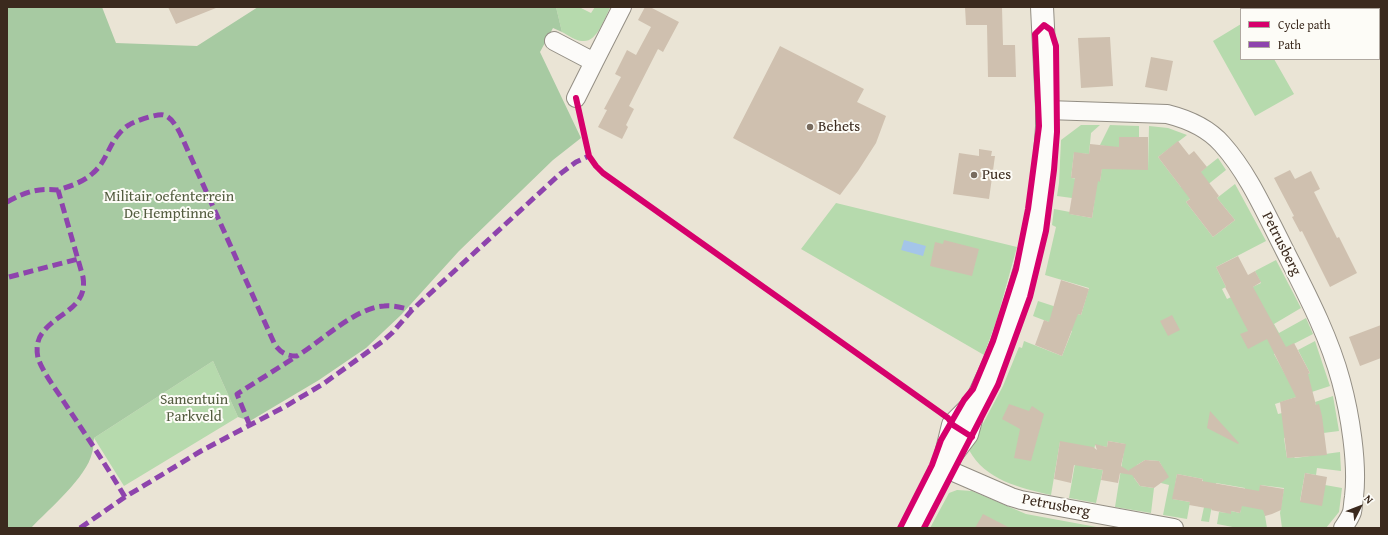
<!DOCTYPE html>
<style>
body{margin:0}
#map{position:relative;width:1388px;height:535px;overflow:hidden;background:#eae4d5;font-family:"Gentium Book Plus",serif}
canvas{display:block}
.frame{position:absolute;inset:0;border:8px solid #3b2a1e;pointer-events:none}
.legend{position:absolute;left:1240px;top:8px;width:140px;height:52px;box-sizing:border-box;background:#fdfcf7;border:1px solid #afa8a0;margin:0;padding:5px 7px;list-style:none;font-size:12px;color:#3b2a1e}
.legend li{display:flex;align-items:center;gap:8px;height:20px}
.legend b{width:20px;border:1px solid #afa8a0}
.north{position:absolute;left:1340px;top:487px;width:40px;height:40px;-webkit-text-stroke:3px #fdfcf7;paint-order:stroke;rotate:48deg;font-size:11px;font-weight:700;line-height:16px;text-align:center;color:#3b2a1e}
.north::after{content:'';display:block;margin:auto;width:14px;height:18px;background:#3b2a1e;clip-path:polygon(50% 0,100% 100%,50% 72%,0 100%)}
</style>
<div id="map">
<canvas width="1388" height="535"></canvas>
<div class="frame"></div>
<ul class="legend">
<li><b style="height:5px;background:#d6006c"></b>Cycle path</li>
<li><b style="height:5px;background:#8e44ad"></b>Path</li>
</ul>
<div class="north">N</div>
</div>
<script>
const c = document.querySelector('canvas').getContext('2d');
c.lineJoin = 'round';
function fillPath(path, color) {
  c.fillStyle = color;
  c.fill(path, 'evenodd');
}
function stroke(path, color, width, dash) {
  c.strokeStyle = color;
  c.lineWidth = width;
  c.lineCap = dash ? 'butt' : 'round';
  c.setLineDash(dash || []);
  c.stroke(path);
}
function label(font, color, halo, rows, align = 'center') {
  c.font = font + ' "Gentium Book Plus",serif';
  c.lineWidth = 4;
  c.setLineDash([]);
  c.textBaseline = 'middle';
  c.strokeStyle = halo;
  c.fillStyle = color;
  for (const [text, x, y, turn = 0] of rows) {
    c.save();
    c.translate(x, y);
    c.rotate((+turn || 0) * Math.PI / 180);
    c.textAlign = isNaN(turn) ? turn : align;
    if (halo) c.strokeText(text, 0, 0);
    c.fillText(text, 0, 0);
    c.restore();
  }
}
fillPath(new Path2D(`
 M556,7H579L591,13L595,7H607L610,8C604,19 597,43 582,41C576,41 568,35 562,32Z
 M1241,24V59H1274L1294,94L1255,116L1213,41Z
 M1081,125H1100L1091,133L1089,154L1074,153L1071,178L1100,181L1105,146L1100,145L1110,125L1139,126V137H1119V160L1140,169H1148L1149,126L1168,128L1187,135L1158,157L1181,187L1218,158L1226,170L1186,202L1213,237L1235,220L1217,198L1235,184L1266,241L1216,267L1226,287L1222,289L1227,299L1261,283L1255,271L1276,260L1301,308L1274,324L1279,333L1306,318L1313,334L1274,354L1290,383L1310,373L1298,350L1315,341L1330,386L1275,404L1278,414L1316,405L1315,402L1333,396L1339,431L1284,438L1287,458L1294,457L1295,458L1340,452L1341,471L1317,468L1316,475L1305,473L1300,501L1325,485L1342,488L1339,512L1326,528H1282L1280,513L1284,488L1260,485L1267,528H1238L1217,524L1219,512L1231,513V511L1240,513L1245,488L1216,483L1209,522L1201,521L1204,507L1198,506L1203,479L1177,474L1173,499L1190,502L1187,519L1163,515L1169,485L1161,483L1164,470L1159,461L1145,460L1137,465L1134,478L1140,486L1154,488L1151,513L1115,507L1125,444L1108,441L1107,447L1095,445L1091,468L1103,470L1096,503L1069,498L1077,452L1060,442L1051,495C1020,488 985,480 969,450L1003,386L1019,347L1022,348L1024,341L1062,356L1072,331L1033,316L1038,301L1081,315L1089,288L1045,275L1056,227L1052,225L1054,209L1070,212V214L1092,218L1095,197L1072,198L1057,196L1059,183L1061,140Z
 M836,203L1017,247L997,319L984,355L801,249Z
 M213,361L238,417L124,486L94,438Z
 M957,490L972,491L1026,514L1102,528H930L949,493Z`), '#b6daad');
fillPath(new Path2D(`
 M7,7H102L116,43L197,46L258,7H556L562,32L553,28L540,52L581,138L553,160L459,251L401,315L366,348L319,380L250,421L238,417L213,361L94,438C93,443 94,448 92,453C87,477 48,510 31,528H7Z`), '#a7caa2');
fillPath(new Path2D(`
 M904,240L926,246L923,256L901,250Z`), '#a4c5e9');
fillPath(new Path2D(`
 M168,7H216V8L176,24Z
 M645,7H650L679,22L663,52L658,49L629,106L634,109L626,125L628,127L622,139L598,127L607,110L604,109L621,77L615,74L627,50L636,55L651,27L638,20Z
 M965,7H1002L1003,45H1015L1016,77H988L987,25H966Z
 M1110,37L1113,86L1081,88L1078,38Z
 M780,46L864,89L857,102L886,116L876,143L858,171L840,195L733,138Z
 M1151,57L1173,61L1167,91L1145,87Z
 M1119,137H1148V170L1102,169L1100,182L1098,181L1092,218L1069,214L1075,178H1071L1074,152L1089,154L1090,144L1119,147Z
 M1178,141L1189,155L1194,151L1207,167L1201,172L1219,196L1217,198L1235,220L1213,237L1186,202L1190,199L1158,157Z
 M979,149L992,151L991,156H995L989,199L953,194L959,153L979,156Z
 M1290,170L1295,179L1311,171L1320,189L1314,192L1337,238L1339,237L1357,273L1330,287L1302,231L1300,232L1292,217L1294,216L1274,178Z
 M944,240L979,249L972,276L930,266L935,242L943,244Z
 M1238,256L1248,275L1255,271L1261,282L1253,287L1286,347L1294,343L1310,373L1308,374L1316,405L1319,404L1322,416L1327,455L1287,458L1280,402L1296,397L1267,339L1248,349L1240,334L1248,331L1225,287H1226L1216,267Z
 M1061,280L1089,289L1081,315L1078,314L1062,356L1035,345L1044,320L1049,322Z
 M1172,315L1180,330L1168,336L1160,321Z
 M1381,325V358L1360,366L1349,337Z
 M1009,404L1029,411L1032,406L1044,414L1031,461L1014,458L1020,429L1002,419Z
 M1210,411L1239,443L1238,444L1207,428Z
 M1060,441L1093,447L1097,450L1095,444L1107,447L1108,441L1126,444L1121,466L1129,471V470L1145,460L1159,461L1169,477L1154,488L1140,486L1132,475L1120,473L1118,483L1101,480L1103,470L1074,465L1071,483L1054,479Z
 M1305,473L1327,477L1322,506L1300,502Z
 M1177,474L1203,479L1202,481L1259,491L1260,485L1284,489L1281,510L1272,514L1265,516L1263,510L1242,506L1240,513L1231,511V514L1211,510L1212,509L1189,505L1190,502L1172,499Z
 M983,514L1010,528H975Z`), '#cfc0af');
const minor = new Path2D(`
 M554,41L594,62L622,7
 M576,98L594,62
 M1047,110L1167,114C1187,119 1208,128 1222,144C1248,173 1264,210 1282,245C1304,289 1328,333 1341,381C1350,414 1358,463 1354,497C1353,502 1353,508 1352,512C1350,518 1346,523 1343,528
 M942,467L1011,497L1021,500L1174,528`);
const tertiary = new Path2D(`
 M945,458L953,425L975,403
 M912,528L942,467L967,434L976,402L995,361L1009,324L1030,251L1036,222L1044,171L1047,127V107L1042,7`);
stroke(minor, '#938e84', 20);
stroke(tertiary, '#938e84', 24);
stroke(minor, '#fcfbf9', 18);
stroke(tertiary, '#fcfbf9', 22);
stroke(new Path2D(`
 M7,202C25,192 37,188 58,190
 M9,277L78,259
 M250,426L237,394L297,356
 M125,497C106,465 85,434 64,402C56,389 43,373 38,358C36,349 37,339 43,332C58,312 88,308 83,277L58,190C71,186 83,182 93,173C106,162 108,147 118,135C121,131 125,127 129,125C135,121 158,113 164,115C172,118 176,126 180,133L275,345C281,353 287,356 297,356C323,340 355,308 384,306C394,305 403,308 412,310
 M80,528L125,497L201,451L286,406L323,384L383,341L392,333L412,310L560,174L576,162L589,156`), '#8e44ad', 5, [10, 5]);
stroke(new Path2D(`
 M576,98L589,156L596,166L603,173L948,418L953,425L972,437
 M900,528L932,465L941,440L964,400L973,389L993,341L1016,269L1028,209L1039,126L1035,34L1044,25L1051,30L1056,46L1057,132L1054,170L1046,231L1030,297L998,385L924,528`), '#d6006c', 6);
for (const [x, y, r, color] of [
 [810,127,4,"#786b5e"],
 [974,175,4,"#786b5e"]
]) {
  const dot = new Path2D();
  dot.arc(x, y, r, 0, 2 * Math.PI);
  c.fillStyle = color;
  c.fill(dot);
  stroke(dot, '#fdfcf7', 1.5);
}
label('15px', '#3b2a1e', '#fdfcf7', [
 ["Behets",818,127],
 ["Pues",982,175]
], 'left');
label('15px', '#535c3f', '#fdfcf7', [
 ["Militair oefenterrein",169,197],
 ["De Hemptinne",169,214],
 ["Samentuin",194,400],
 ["Parkveld",194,417]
]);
label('15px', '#3b2a1e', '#fdfcf7', [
 ["Petrusberg",1281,244,63],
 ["Petrusberg",1056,506,11]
]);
</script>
